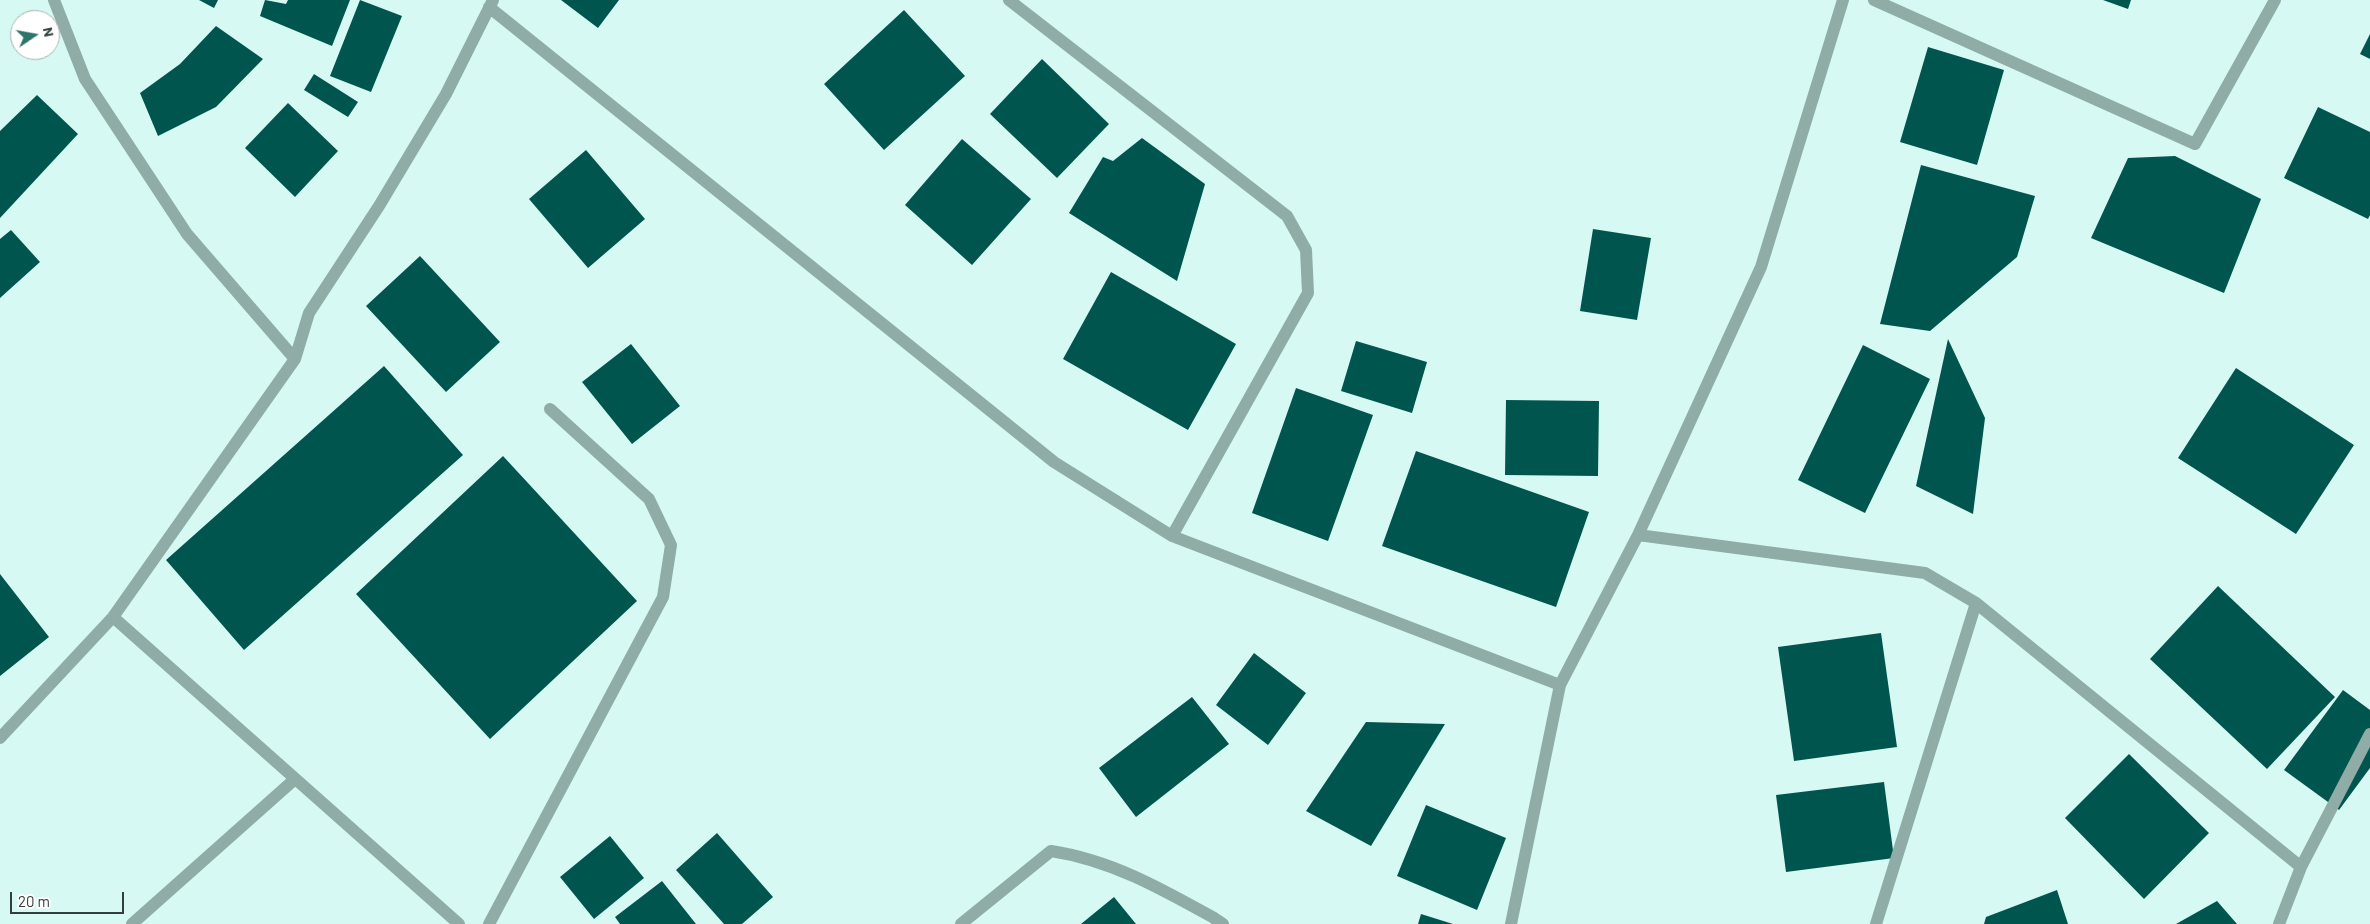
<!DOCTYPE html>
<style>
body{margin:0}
#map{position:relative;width:2370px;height:924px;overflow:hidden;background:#d6f9f3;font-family:Barlow,sans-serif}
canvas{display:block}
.north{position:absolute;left:10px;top:10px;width:50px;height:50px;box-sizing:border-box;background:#fff;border:1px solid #acb2b1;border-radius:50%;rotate:78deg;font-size:14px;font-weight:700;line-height:20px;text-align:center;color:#303e3c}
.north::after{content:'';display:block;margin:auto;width:18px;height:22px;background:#2d746b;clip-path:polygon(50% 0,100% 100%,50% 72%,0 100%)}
.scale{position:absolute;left:10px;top:892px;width:114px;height:22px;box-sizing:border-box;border:2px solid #303e3c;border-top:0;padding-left:6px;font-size:15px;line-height:18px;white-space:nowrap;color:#303e3c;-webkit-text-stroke:4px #fff;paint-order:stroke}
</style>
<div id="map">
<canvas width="2370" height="924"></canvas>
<div class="north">N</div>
<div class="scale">20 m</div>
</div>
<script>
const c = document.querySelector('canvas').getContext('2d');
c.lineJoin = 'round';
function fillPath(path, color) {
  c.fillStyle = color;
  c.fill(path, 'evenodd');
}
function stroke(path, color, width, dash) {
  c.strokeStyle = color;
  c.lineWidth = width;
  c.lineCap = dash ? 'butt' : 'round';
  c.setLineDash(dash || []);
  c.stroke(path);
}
fillPath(new Path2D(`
 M199,0H218L214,8Z
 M265,0L286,4L288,0H350L332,46L260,16Z
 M360,0L402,16L371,92L330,76Z
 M561,0H619L598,28Z
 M2103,0H2131L2128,9Z
 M904,10L965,76L884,150L824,84Z
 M216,26L263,59L216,107L158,136L140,93L180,64Z
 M2370,34V59L2360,54Z
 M1928,47L2004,70L1977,165L1900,142Z
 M1042,59L1109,124L1057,178L990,114Z
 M314,74L358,102L348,117L304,90Z
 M37,95L78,134L0,218V131Z
 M288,103L338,151L295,197L245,148Z
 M2318,107L2370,132V215L2368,219L2284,178Z
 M1142,138L1205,184L1177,281L1069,213L1103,157L1113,161Z
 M962,139L1031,199L972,265L905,205Z
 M586,150L645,219L588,268L529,199Z
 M2175,156L2261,199L2224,293L2091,238L2128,158Z
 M1921,165L2035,196L2017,257L1930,331L1880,324Z
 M1593,229L1651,238L1637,320L1580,311Z
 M11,230L40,262L0,298V239Z
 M420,256L500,342L446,392L366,306Z
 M1111,272L1236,344L1188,430L1063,359Z
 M1948,339L1985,418L1973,514L1916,486Z
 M1356,341L1427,362L1412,413L1341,391Z
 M631,344L680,406L632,444L582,382Z
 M1863,345L1930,379L1865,513L1798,480Z
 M384,366L463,455L244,650L166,560Z
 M2236,368L2354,445L2296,534L2178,458Z
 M1296,388L1373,415L1328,541L1252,513Z
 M1506,400L1599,401L1598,476L1505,475Z
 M1416,451L1589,512L1556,607L1382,546Z
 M503,456L637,601L490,739L356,594Z
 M0,574L49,637L0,676Z
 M2218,586L2335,697L2267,769L2150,659Z
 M1881,633L1897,747L1794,761L1778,647Z
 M1254,653L1306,693L1268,745L1216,705Z
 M2343,690L2370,710V768L2339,810L2284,770Z
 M1192,697L1229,744L1136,817L1099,768Z
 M1366,722L1445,724L1371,846L1306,811Z
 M2129,754L2209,833L2144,899L2065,818Z
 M1884,782L1894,858L1786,872L1776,795Z
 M1426,805L1506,838L1477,910L1397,876Z
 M717,833L773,897L742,924H724L676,870Z
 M610,836L644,878L594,919L560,877Z
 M662,881L696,924H620L615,917Z
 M2057,890L2068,924H1984L1986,917Z
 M1114,897L1136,924H1081Z
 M2217,901L2237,924H2176Z
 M1421,914L1453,924H1418Z`), '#00564e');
stroke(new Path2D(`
 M961,924L1051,851C1111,860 1162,889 1214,918`), '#8faca7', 12);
stroke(new Path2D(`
 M54,0L85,79L187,234L295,359
 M1009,0L1287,216L1306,250L1308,293L1172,536L1560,685
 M1874,0L2195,144L2275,0
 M489,7L1054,462L1172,536
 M1638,535L1925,573L1976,603L2301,867
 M113,617L459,924
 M0,738L113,617L295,359L309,313L379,206L446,94L493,0
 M1214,918L1223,924
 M132,924L295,779
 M489,924L663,597L671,545L649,499L550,409
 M1511,924L1560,685L1638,535L1761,267L1843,0
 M1876,924L1976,603
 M2279,924L2301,867L2370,734`), '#8faca7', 12);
</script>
